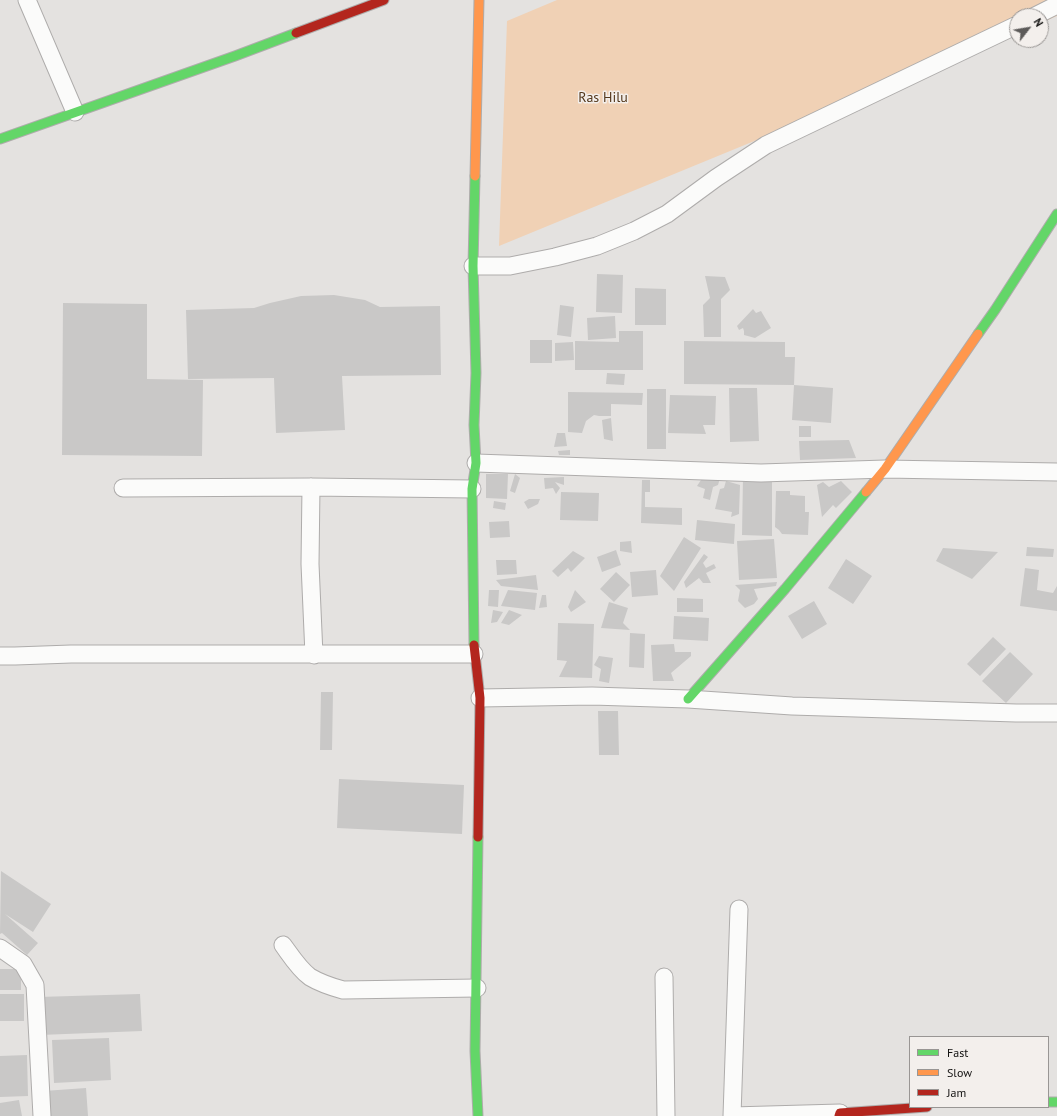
<!DOCTYPE html>
<style>
body{margin:0}
#map{position:relative;width:1057px;height:1116px;overflow:hidden;background:#e4e2e0;font-family:"PT Sans",sans-serif}
canvas{display:block}
.legend{position:absolute;left:909px;top:1036px;width:140px;height:72px;box-sizing:border-box;background:#f3efec;border:1px solid #999694;margin:0;padding:5px 7px;list-style:none;font-size:12px;color:#121110}
.legend li{display:flex;align-items:center;gap:8px;height:20px}
.legend b{width:20px;border:1px solid #999694}
.north{position:absolute;left:1009px;top:8px;width:40px;height:40px;box-sizing:border-box;background:#f3efec;border:1px solid #999694;border-radius:50%;rotate:59deg;font-size:11px;font-weight:700;line-height:16px;text-align:center;color:#121110}
.north::after{content:'';display:block;margin:auto;width:14px;height:18px;background:#5c5a59;clip-path:polygon(50% 0,100% 100%,50% 72%,0 100%)}
</style>
<div id="map">
<canvas width="1057" height="1116"></canvas>
<ul class="legend">
<li><b style="height:5px;background:#63d668"></b>Fast</li>
<li><b style="height:5px;background:#ff974d"></b>Slow</li>
<li><b style="height:5px;background:#b3261e"></b>Jam</li>
</ul>
<div class="north">N</div>
</div>
<script>
const c = document.querySelector('canvas').getContext('2d');
c.lineJoin = 'round';
function fillPath(path, color) {
  c.fillStyle = color;
  c.fill(path, 'evenodd');
}
function stroke(path, color, width, dash) {
  c.strokeStyle = color;
  c.lineWidth = width;
  c.lineCap = dash ? 'butt' : 'round';
  c.setLineDash(dash || []);
  c.stroke(path);
}
function label(font, color, halo, rows, align = 'center') {
  c.font = font + ' "PT Sans",sans-serif';
  c.lineWidth = 3;
  c.setLineDash([]);
  c.textBaseline = 'middle';
  c.strokeStyle = halo;
  c.fillStyle = color;
  for (const [text, x, y, turn = 0] of rows) {
    c.save();
    c.translate(x, y);
    c.rotate((+turn || 0) * Math.PI / 180);
    c.textAlign = isNaN(turn) ? turn : align;
    if (halo) c.strokeText(text, 0, 0);
    c.fillText(text, 0, 0);
    c.restore();
  }
}
fillPath(new Path2D(`
 M557,0H1057V16L1041,23V16H1017V33L499,246L507,21Z`), '#f0d1b5');
fillPath(new Path2D(`
 M597,274L623,275L622,313L596,312Z
 M705,276L725,277L730,290L721,299V337H704L703,305L710,298Z
 M635,288L666,289V325H635Z
 M334,295L365,300L380,307L440,306L441,375L342,376L345,430L276,433L274,378L188,379L186,310L254,308L270,303L301,296Z
 M63,303L147,304V379L203,380L202,456L62,455Z
 M560,305L574,307L571,337L557,335Z
 M753,309L756,313L761,311L771,328L755,338L744,335V331L743,328L739,330L737,326Z
 M615,316L616,338L588,340L587,318Z
 M619,331H643V370H575V341L619,342Z
 M530,340H552V363H530Z
 M684,341L785,342V357H795L794,385L684,384Z
 M573,342L574,360L555,361V343Z
 M607,373L625,374L624,385L606,384Z
 M794,385L833,388L831,423L792,420Z
 M729,388H757L759,441L730,442Z
 M647,389H666V449H647Z
 M568,392L643,393L642,405L611,404V416H599L594,415L586,421L582,433L568,432Z
 M670,395L716,396L715,425H703L706,434L668,433Z
 M611,418L613,441L604,439L602,420Z
 M799,426H811V437H799Z
 M557,433H565L567,446L554,447Z
 M849,440L856,458L800,460L799,441Z
 M570,450V455H559L558,451Z
 M486,474H508L507,499L486,498Z
 M515,474L520,478L515,493L510,491Z
 M564,477V485L555,482L560,488L556,494L553,488L545,489L544,478Z
 M703,477L720,478L718,485L713,487L710,500L703,498L705,489L697,486Z
 M743,477L772,478V536L742,535Z
 M642,480H650V492H645V507L682,508V525L641,523Z
 M726,481L740,485L739,514L731,517L732,512L715,509L720,489L724,488Z
 M841,481L852,492L836,508L833,505L822,517L817,485L823,482L829,487Z
 M776,491H790V495L805,496V512H809L808,535L782,534L779,530L775,527Z
 M561,492L599,493L598,521L560,520Z
 M529,499H540L538,504L528,509L524,502Z
 M494,501L506,503L505,510L493,508Z
 M697,520L735,524L734,544L695,540Z
 M509,521L510,537L490,538L489,522Z
 M684,537L701,548L674,591L660,576Z
 M774,539L777,578L739,580L737,541Z
 M631,541L632,553L620,551V542Z
 M1027,547L1054,549L1053,557L1026,556Z
 M943,548L998,552L972,579L936,561Z
 M616,550L621,565L602,572L597,557Z
 M573,551L585,558L571,572L568,568L558,577L552,571Z
 M704,554L708,557L703,563L706,568L714,564L716,568L706,573L711,583H703L699,578L686,588L684,582Z
 M846,559L872,576L853,604L828,588Z
 M496,560H516L517,574L497,575Z
 M1025,568L1039,570L1037,590L1053,593L1057,586V611L1020,606Z
 M656,570L658,595L632,597L630,572Z
 M616,572L630,585L614,602L600,589Z
 M536,575L538,590L501,586L496,580Z
 M777,582L776,586L754,589L758,599L754,604L745,608L738,601L740,590L735,585Z
 M489,590H499L498,607L488,606Z
 M508,590L537,593L535,610L501,606Z
 M575,590L586,602L571,612L568,607Z
 M542,595H546L547,607L539,608Z
 M677,598L703,599V612H677Z
 M814,601L827,624L802,639L788,616Z
 M609,602L628,608L623,623L630,630L601,628Z
 M493,610L503,612L497,622L491,623Z
 M509,610L522,615L509,625L501,623Z
 M674,616L709,618L708,641L673,639Z
 M558,623L594,624L592,678L559,677L567,661L557,660Z
 M630,633L645,634L644,668L629,667Z
 M993,637L1006,649L980,676L967,664Z
 M674,644L675,652H691V656L671,673L674,681H653L651,645Z
 M1010,652L1033,674L1006,703L982,681Z
 M599,656L613,658L609,683L599,681L601,669L594,665Z
 M321,692H333L332,750H320Z
 M598,711H618L619,755H599Z
 M339,779L464,785L462,834L337,828Z
 M1,871L51,904L33,932L5,914L38,943L27,955L2,933L0,934Z
 M0,969H21V990H0Z
 M0,994H24V1021H0Z
 M140,994L142,1031L40,1035L38,997Z
 M109,1038L111,1080L54,1083L52,1040Z
 M27,1055L28,1096L0,1097V1056Z
 M86,1088L88,1116H45L44,1091Z
 M19,1100L22,1116H0V1103Z`), '#c9c8c7');
const street = new Path2D(`
 M27,0L75,112
 M1035,16L1057,5
 M473,266H510L555,257L597,246L634,231L667,214L716,178L766,145L1017,25
 M476,463L761,473L885,469L1057,472
 M311,487L310,564L314,655
 M123,488L311,487L472,489
 M0,656H15L71,654H474
 M480,698L592,696L688,699L792,706L1016,713H1057
 M283,945C291,956 299,969 310,977C320,983 332,987 343,990L477,988
 M0,948L23,964L35,985L42,1116
 M664,977L666,1116
 M732,1116L739,909
 M732,1116L840,1113`);
const fast = new Path2D(`
 M0,139L235,56L296,33
 M978,334L995,310L1057,214
 M474,645L472,489L476,463L474,425L476,373L473,266L475,176
 M688,699L785,589L866,492
 M1048,1102H1057
 M478,1116L475,1051L478,837`);
const slow = new Path2D(`
 M475,176L479,0
 M866,492L885,469L978,334`);
const jam = new Path2D(`
 M296,33L384,0
 M474,645L480,698L478,837
 M839,1116L840,1113L927,1107`);
stroke(street, '#aeacab', 19);
stroke(fast, '#aeacab', 11);
stroke(slow, '#aeacab', 11);
stroke(jam, '#aeacab', 11);
stroke(street, '#fbfbfa', 17);
stroke(fast, '#63d668', 9);
stroke(slow, '#ff974d', 9);
stroke(jam, '#b3261e', 9);
label('14px', '#54381c', '#f3efec', [
 ["Ras Hilu",603,98]
]);
</script>
